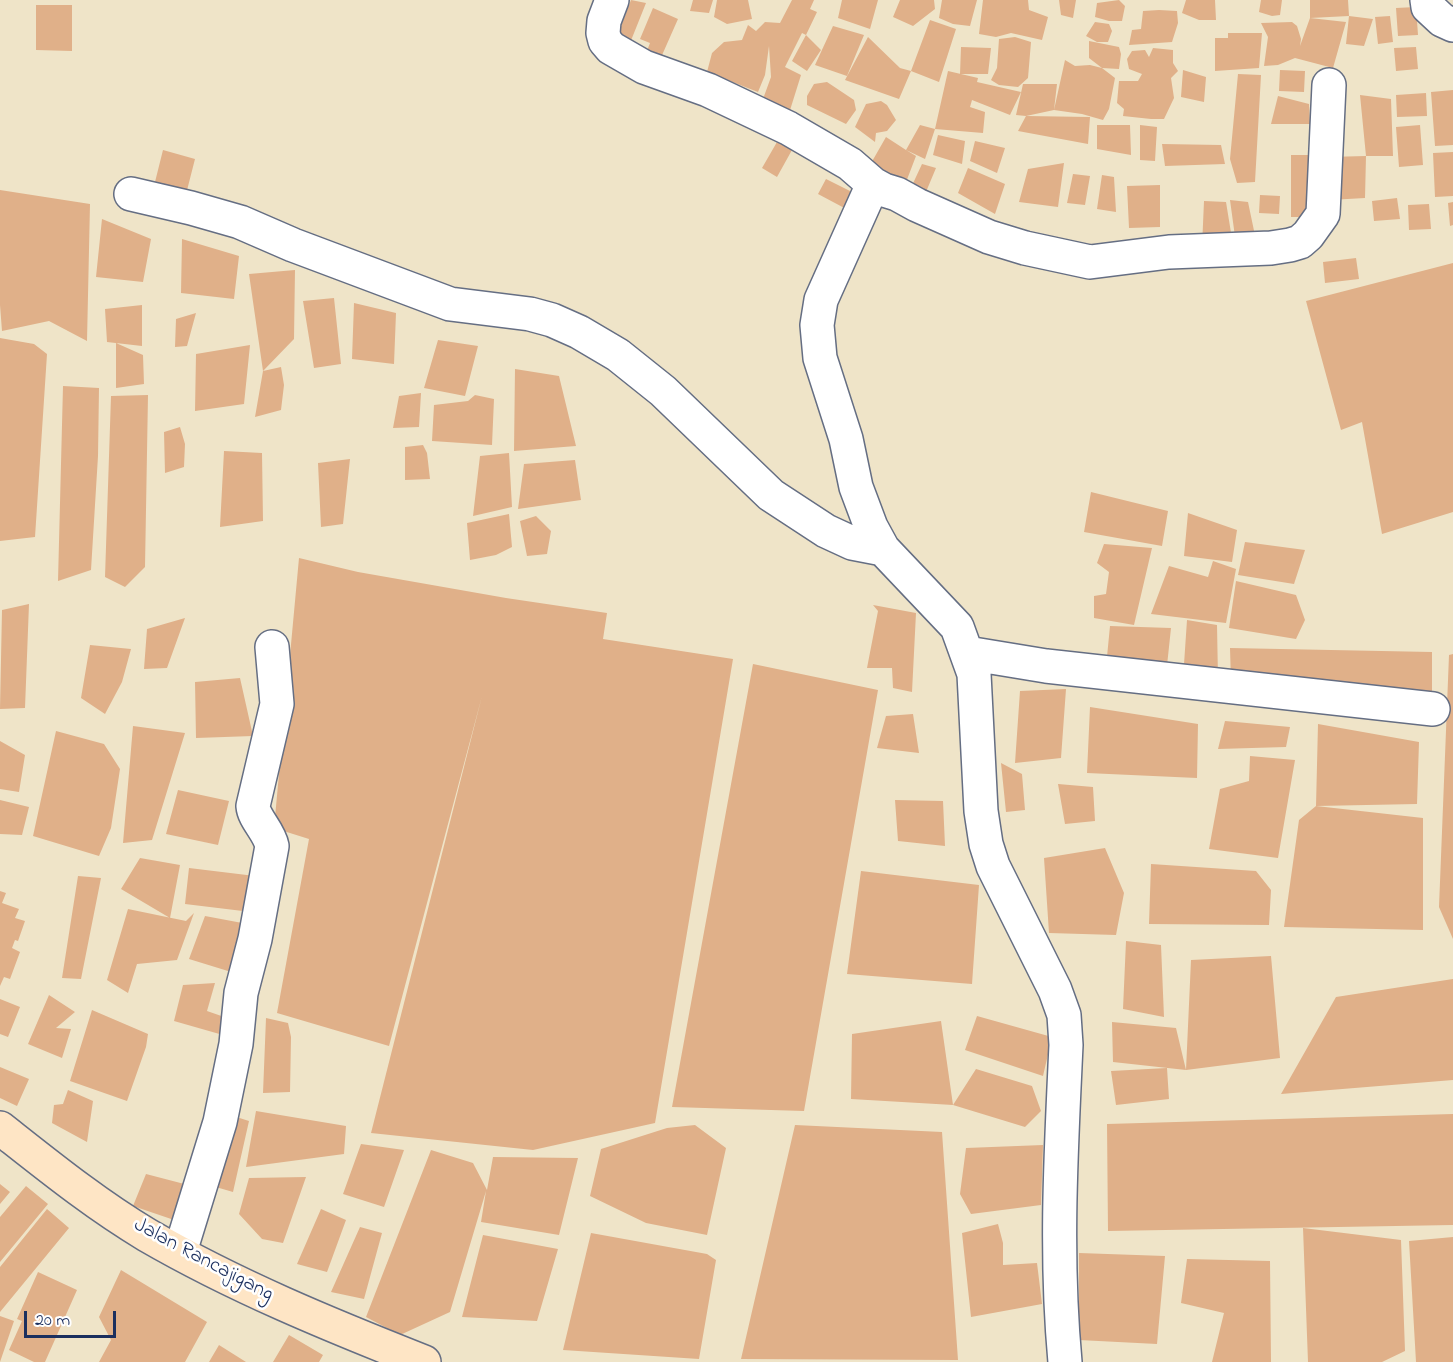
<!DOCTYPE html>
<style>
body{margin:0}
#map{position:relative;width:1453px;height:1362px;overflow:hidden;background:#efe4c8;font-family:"Indie Flower",sans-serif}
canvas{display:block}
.scale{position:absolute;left:24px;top:1311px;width:92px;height:27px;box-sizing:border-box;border:3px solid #1b2f5e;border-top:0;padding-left:8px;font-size:18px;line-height:21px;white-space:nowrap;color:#1b2f5e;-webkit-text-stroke:4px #fff;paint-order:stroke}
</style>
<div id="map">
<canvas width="1453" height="1362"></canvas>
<div class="scale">20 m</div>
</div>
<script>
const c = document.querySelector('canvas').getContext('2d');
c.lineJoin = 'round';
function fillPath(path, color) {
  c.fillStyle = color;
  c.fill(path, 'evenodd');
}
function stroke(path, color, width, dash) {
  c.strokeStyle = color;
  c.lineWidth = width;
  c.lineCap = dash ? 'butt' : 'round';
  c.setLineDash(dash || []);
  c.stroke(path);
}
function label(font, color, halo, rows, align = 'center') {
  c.font = font + ' "Indie Flower",sans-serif';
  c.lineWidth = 5;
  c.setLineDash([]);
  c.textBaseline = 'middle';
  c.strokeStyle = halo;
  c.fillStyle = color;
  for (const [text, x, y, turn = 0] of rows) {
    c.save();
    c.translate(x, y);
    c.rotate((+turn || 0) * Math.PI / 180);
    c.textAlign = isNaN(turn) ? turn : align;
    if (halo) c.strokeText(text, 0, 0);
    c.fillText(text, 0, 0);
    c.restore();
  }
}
fillPath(new Path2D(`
 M631,0L646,3L628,48L615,42Z
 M693,0H713L709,13L690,11Z
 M717,0H748L752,19L727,24L714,17Z
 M792,0H814L810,9L817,12L806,35L802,33L785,67L801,75L786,123L763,99L771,77L769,46L765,75L758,92L707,72L712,53L724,42L742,40L748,25L756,31L765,22L780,23Z
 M842,0H878L870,29L838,18Z
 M900,0H934L935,9L913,26L893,17Z
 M942,0H977L970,26L953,24L939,18Z
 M983,0H1028L1029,10L1048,17L1042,40L1011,33L996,37L979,34Z
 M1059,0H1076L1073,18L1061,15Z
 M1119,0L1125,6L1122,21H1109L1095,17L1097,3Z
 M1186,0H1215L1216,20H1199L1182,13Z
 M1261,0H1282L1280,15L1272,16L1259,12Z
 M1310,0H1348L1349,16L1310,18Z
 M36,5H72V51L36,50Z
 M1416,7L1418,35L1398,36L1396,8Z
 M653,8L678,19L659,62L645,56L650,43L640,39Z
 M1159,10L1177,11L1178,23L1172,42L1129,45L1132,30L1141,29L1143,11Z
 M1349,16L1373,19L1364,46L1346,44Z
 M1390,16L1393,42L1378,44L1375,17Z
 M1310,18L1346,22L1333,68L1295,58L1278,65L1264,66L1268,37L1261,23L1292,22L1297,26L1301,39L1300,46Z
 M930,20L956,29L939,82L911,71Z
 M1095,22L1109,24L1112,31L1108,42H1097L1086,36Z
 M833,26L864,35L847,76L815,65Z
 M1228,33H1262L1259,68L1215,71V38H1228Z
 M806,35L821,50L807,71L792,61Z
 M868,37L900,68L911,71L899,99L845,80Z
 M1015,37L1031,42L1028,78L1018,87L999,85L991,80L997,68L999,39Z
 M1089,41L1119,47L1121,54L1119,69L1102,68L1089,58Z
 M961,47L991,48L988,74H960Z
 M1416,47L1418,69L1396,71L1394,48Z
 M1153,48L1173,50V63L1178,71L1171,78L1174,98L1164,119H1151L1123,116L1124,109L1117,103L1119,81H1138L1142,74L1129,69L1127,59L1132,51L1145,50L1149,57Z
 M1065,60L1075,66L1090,65L1102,68L1115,78L1109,109L1103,120L1082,114L1054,110Z
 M1183,70L1206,77L1204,102L1181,97Z
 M1280,70L1305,71L1304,92L1279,91Z
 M948,71L978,78L977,82L1021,92L1010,115L972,100L970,107L985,112L983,133L935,129Z
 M1238,74L1261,75L1255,182L1237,183L1230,159Z
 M827,82L854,100L856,110L846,124L807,105V96L814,84Z
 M1023,84H1057L1054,110L1026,116L1016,115Z
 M1453,90V145L1435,146L1431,92Z
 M1426,93L1427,116L1397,117L1396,95Z
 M1360,95L1391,99L1393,156H1366Z
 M1278,96L1309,104L1310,124H1271Z
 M881,101L887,105L896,120L887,131L876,133L875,142L855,127L866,104Z
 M1026,116L1090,117L1088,144L1018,131Z
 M920,125L935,129L925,159L906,150L916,156L903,190L870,165L886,137L906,150Z
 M1097,125H1130L1131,155L1097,149Z
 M1140,125L1157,127L1155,161L1140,160Z
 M1420,125L1423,165L1399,167L1396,127Z
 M938,135L965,141L962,164L933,155Z
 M975,141L1005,148L997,173L970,161Z
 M777,142L792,150L777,177L762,168Z
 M1162,144L1221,145L1225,164L1165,166Z
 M163,150L195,159L184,202L152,194Z
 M1453,152V196L1435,197L1433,153Z
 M1291,155H1318V217H1291Z
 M1366,156L1365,198L1330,200L1328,157Z
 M1064,163L1058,207L1019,202L1028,169Z
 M922,164L936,168L923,199L909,192Z
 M968,168L1005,184L995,214L958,193Z
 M1073,174L1090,176L1085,205L1067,203Z
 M1102,175L1114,177L1116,212L1097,209Z
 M826,179L858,195L850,211L818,194Z
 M1160,185V227L1129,228L1127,186Z
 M0,190L90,204L87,341L49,321L2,331L0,305Z
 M1260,195L1280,196L1279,214L1259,213Z
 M1397,198L1400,219L1374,221L1372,201Z
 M1230,200L1248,202L1257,245L1236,244Z
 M1204,201L1226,202L1233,245L1202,247Z
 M1453,202V225L1450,226L1448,203Z
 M1429,204L1431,229L1409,230L1408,205Z
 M102,219L151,239L143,282L96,277Z
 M182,239L239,256L234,299L181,293Z
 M1356,258L1359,279L1325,283L1323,262Z
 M1453,263V512L1382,534L1362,422L1341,430L1306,301Z
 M295,270L294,339L263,371L249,274Z
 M334,298L341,364L314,368L303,301Z
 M354,303L396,313L394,364L352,359Z
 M142,305V346L107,342L105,309Z
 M196,313L187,346L175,347L176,319Z
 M0,338L34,344L47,354L35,537L0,541Z
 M438,340L478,346L465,396L424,388Z
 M116,343L143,355L144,384L116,388Z
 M250,345L244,404L195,411L196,354Z
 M281,367L284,385L281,410L255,417L263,371Z
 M515,369L559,376L576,446L514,451Z
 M63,386L99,388L98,456L91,570L58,581Z
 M421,393L419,427L393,428L399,396Z
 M148,395L145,567L125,587L105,577L111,396Z
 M475,395L494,399L492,445L432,441L434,405L468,401Z
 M180,427L185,444L184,467L165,473L164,432Z
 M423,445L427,453L430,479L405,480V447Z
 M224,451L262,453L263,521L220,527Z
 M509,453L512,507L473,516L480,456Z
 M350,459L343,524L321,527L318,463Z
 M575,460L581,500L518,509L524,464Z
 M1091,492L1168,511L1162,546L1084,532Z
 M1188,513L1237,530L1232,562L1184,556Z
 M509,514L512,547L496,555L470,560L467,523Z
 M536,516L551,531L547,554L527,556L520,521Z
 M1245,542L1305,550L1294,584L1238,575Z
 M1104,544L1152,548L1134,625L1094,618V596L1106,594L1109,572L1097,563Z
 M299,558L358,572L506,598L607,613L603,639L733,659L655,1123L533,1150L371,1133L482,696L389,1046L277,1013L309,839L274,828Z
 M1213,561L1236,569L1226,623L1151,614L1169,566L1208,577Z
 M1236,581L1296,595L1305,620L1296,639L1229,628Z
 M29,604L25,708L0,709L2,610Z
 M873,605L916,613L912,692L893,688L892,668H867L878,611Z
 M185,618L167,668L144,669L147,629Z
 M1187,620L1217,625L1218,679H1183Z
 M1110,626L1171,628L1166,675L1106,667Z
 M90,645L131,649L122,682L105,714L81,698Z
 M1230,648L1432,652V704L1231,681Z
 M1453,654V939L1439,907L1449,655Z
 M753,664L878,690L804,1111L672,1107Z
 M240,678L253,736L196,738L195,682Z
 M1066,689L1061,758L1015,763L1020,691Z
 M1090,707L1198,724L1197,778L1087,773Z
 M913,714L919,753L877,748L886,716Z
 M1225,721L1290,727L1286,747L1218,749Z
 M1318,724L1419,742L1417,804L1316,806Z
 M133,726L185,733L152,840L123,843Z
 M56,731L104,744L120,769L111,828L99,856L33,836Z
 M0,741L25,755L19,792L0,789Z
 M1250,756L1295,760L1278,858L1209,849L1220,789L1249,781Z
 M1001,763L1022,774L1025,810L1006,812Z
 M1058,784L1093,787L1095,821L1065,824Z
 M178,790L229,801L218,845L166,834Z
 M0,800L29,807L22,835L0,834Z
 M895,800L943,801L945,846L898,841Z
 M1316,806L1423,818V930L1284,927L1299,820Z
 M1105,848L1124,893L1116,935L1049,933L1044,858Z
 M140,858L180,865L170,918L121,889Z
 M1151,864L1256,871L1271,890L1269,925L1149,924Z
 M189,868L255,876L251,912L185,904Z
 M861,871L979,885L972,984L847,974Z
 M78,876L101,878L81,979L62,978Z
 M0,891L6,893L2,903L19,909L15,918L25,921L18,941L15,940L12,948L20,952L10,979L4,977L0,986Z
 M128,909L186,921L194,913L177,960L137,964L128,993L107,980Z
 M205,916L253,925L241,975L189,959Z
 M1126,941L1161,945L1164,1017L1123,1009Z
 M1271,956L1280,1058L1186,1070L1191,960Z
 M1453,979V1080L1281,1094L1336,997Z
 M215,983L207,1011L230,1019V1037L174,1021L183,985Z
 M49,995L75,1012L56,1028L71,1029L62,1058L28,1044Z
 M0,999L20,1007L8,1037L0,1034Z
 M92,1010L148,1034L146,1047L127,1101L70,1081Z
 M977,1016L1052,1037L1043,1076L965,1050Z
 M266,1018L288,1023L291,1037L290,1092L263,1093Z
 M941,1021L953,1105L851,1099L852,1034Z
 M1112,1022L1176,1028L1186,1070L1113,1062Z
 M0,1067L29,1079L17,1106L0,1098Z
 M1167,1068L1169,1099L1116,1105L1111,1071Z
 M976,1069L1032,1086L1041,1111L1025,1127L953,1105Z
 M68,1090L93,1101L87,1142L52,1123L54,1105L63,1104Z
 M256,1111L346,1126L344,1154L246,1167Z
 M227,1114L249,1121L233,1192L209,1185Z
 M1453,1114V1225L1108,1231L1107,1124Z
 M695,1125L726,1148L707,1235L646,1223L590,1196L601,1149L667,1128Z
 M795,1125L942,1132L958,1360L741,1359Z
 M361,1144L404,1150L384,1207L343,1194Z
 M1043,1145L1041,1205L971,1214L960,1194L966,1148Z
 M431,1150L473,1163L487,1190L493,1157L578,1158L559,1235L481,1222L486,1191L450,1312L400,1335L366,1317Z
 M146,1174L192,1186L180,1222L133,1206Z
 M306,1177L283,1243L262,1239L239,1214L249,1178Z
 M0,1184L10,1192L0,1204Z
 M26,1186L48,1204L0,1262V1217Z
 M47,1209L69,1228L0,1312V1267Z
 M321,1209L346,1220L327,1272L297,1264Z
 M998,1224L1003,1243V1265L1037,1263L1042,1304L971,1317L962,1233Z
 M360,1227L382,1233L364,1299L331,1292Z
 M1303,1228L1401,1240L1405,1351L1382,1362H1308Z
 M591,1233L707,1254L716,1260L699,1359L563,1350Z
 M483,1235L558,1249L537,1321L462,1317Z
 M1453,1237V1362H1416L1409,1241Z
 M1079,1253L1165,1256L1157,1344L1079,1340Z
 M1187,1259L1270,1261L1271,1362H1212L1224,1313L1181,1303Z
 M121,1270L207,1322L185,1362H99L111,1340L99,1317Z
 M38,1272L77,1290L45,1362H34L9,1350L22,1321L17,1319Z
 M0,1316L14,1321L0,1362Z
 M289,1335L323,1355L319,1362H273Z
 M219,1345L246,1362H209Z`), '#e0b089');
const minor = new Path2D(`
 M612,0L604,21L603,33L605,41L611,48L644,67L708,90L788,128L850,164L873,184
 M1427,0L1428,7L1442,20L1453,25
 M131,194L191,208L240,222L293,245L450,304L530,314L552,320L579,332L618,355L663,391L771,495L826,531L852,543L883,549
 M967,653L1046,666L1433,709
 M180,1252L220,1122L236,1044L241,993L255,939L272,846C269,831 254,819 253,806L277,704L272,647
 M1065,1362C1055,1255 1061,1152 1066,1045L1064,1015L1055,990L993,866L986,844L981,811L974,674L957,627L883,549L871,527L856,487L846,439L820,358L817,325L821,300L873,184L884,190L897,194L917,205L989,237L1025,248L1090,262L1169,252L1271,248L1290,245L1300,242L1308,235L1323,214L1329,85`);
const secondary = new Path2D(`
 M0,1128C47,1165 95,1204 147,1235C235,1286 330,1325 424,1362`);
stroke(minor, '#656e83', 36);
stroke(secondary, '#656e83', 36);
stroke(minor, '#fff', 33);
stroke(secondary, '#fee5c5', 33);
label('21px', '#1b2f5e', '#fff', [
 ["Jalan Rancajigang",203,1261,28]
]);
</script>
